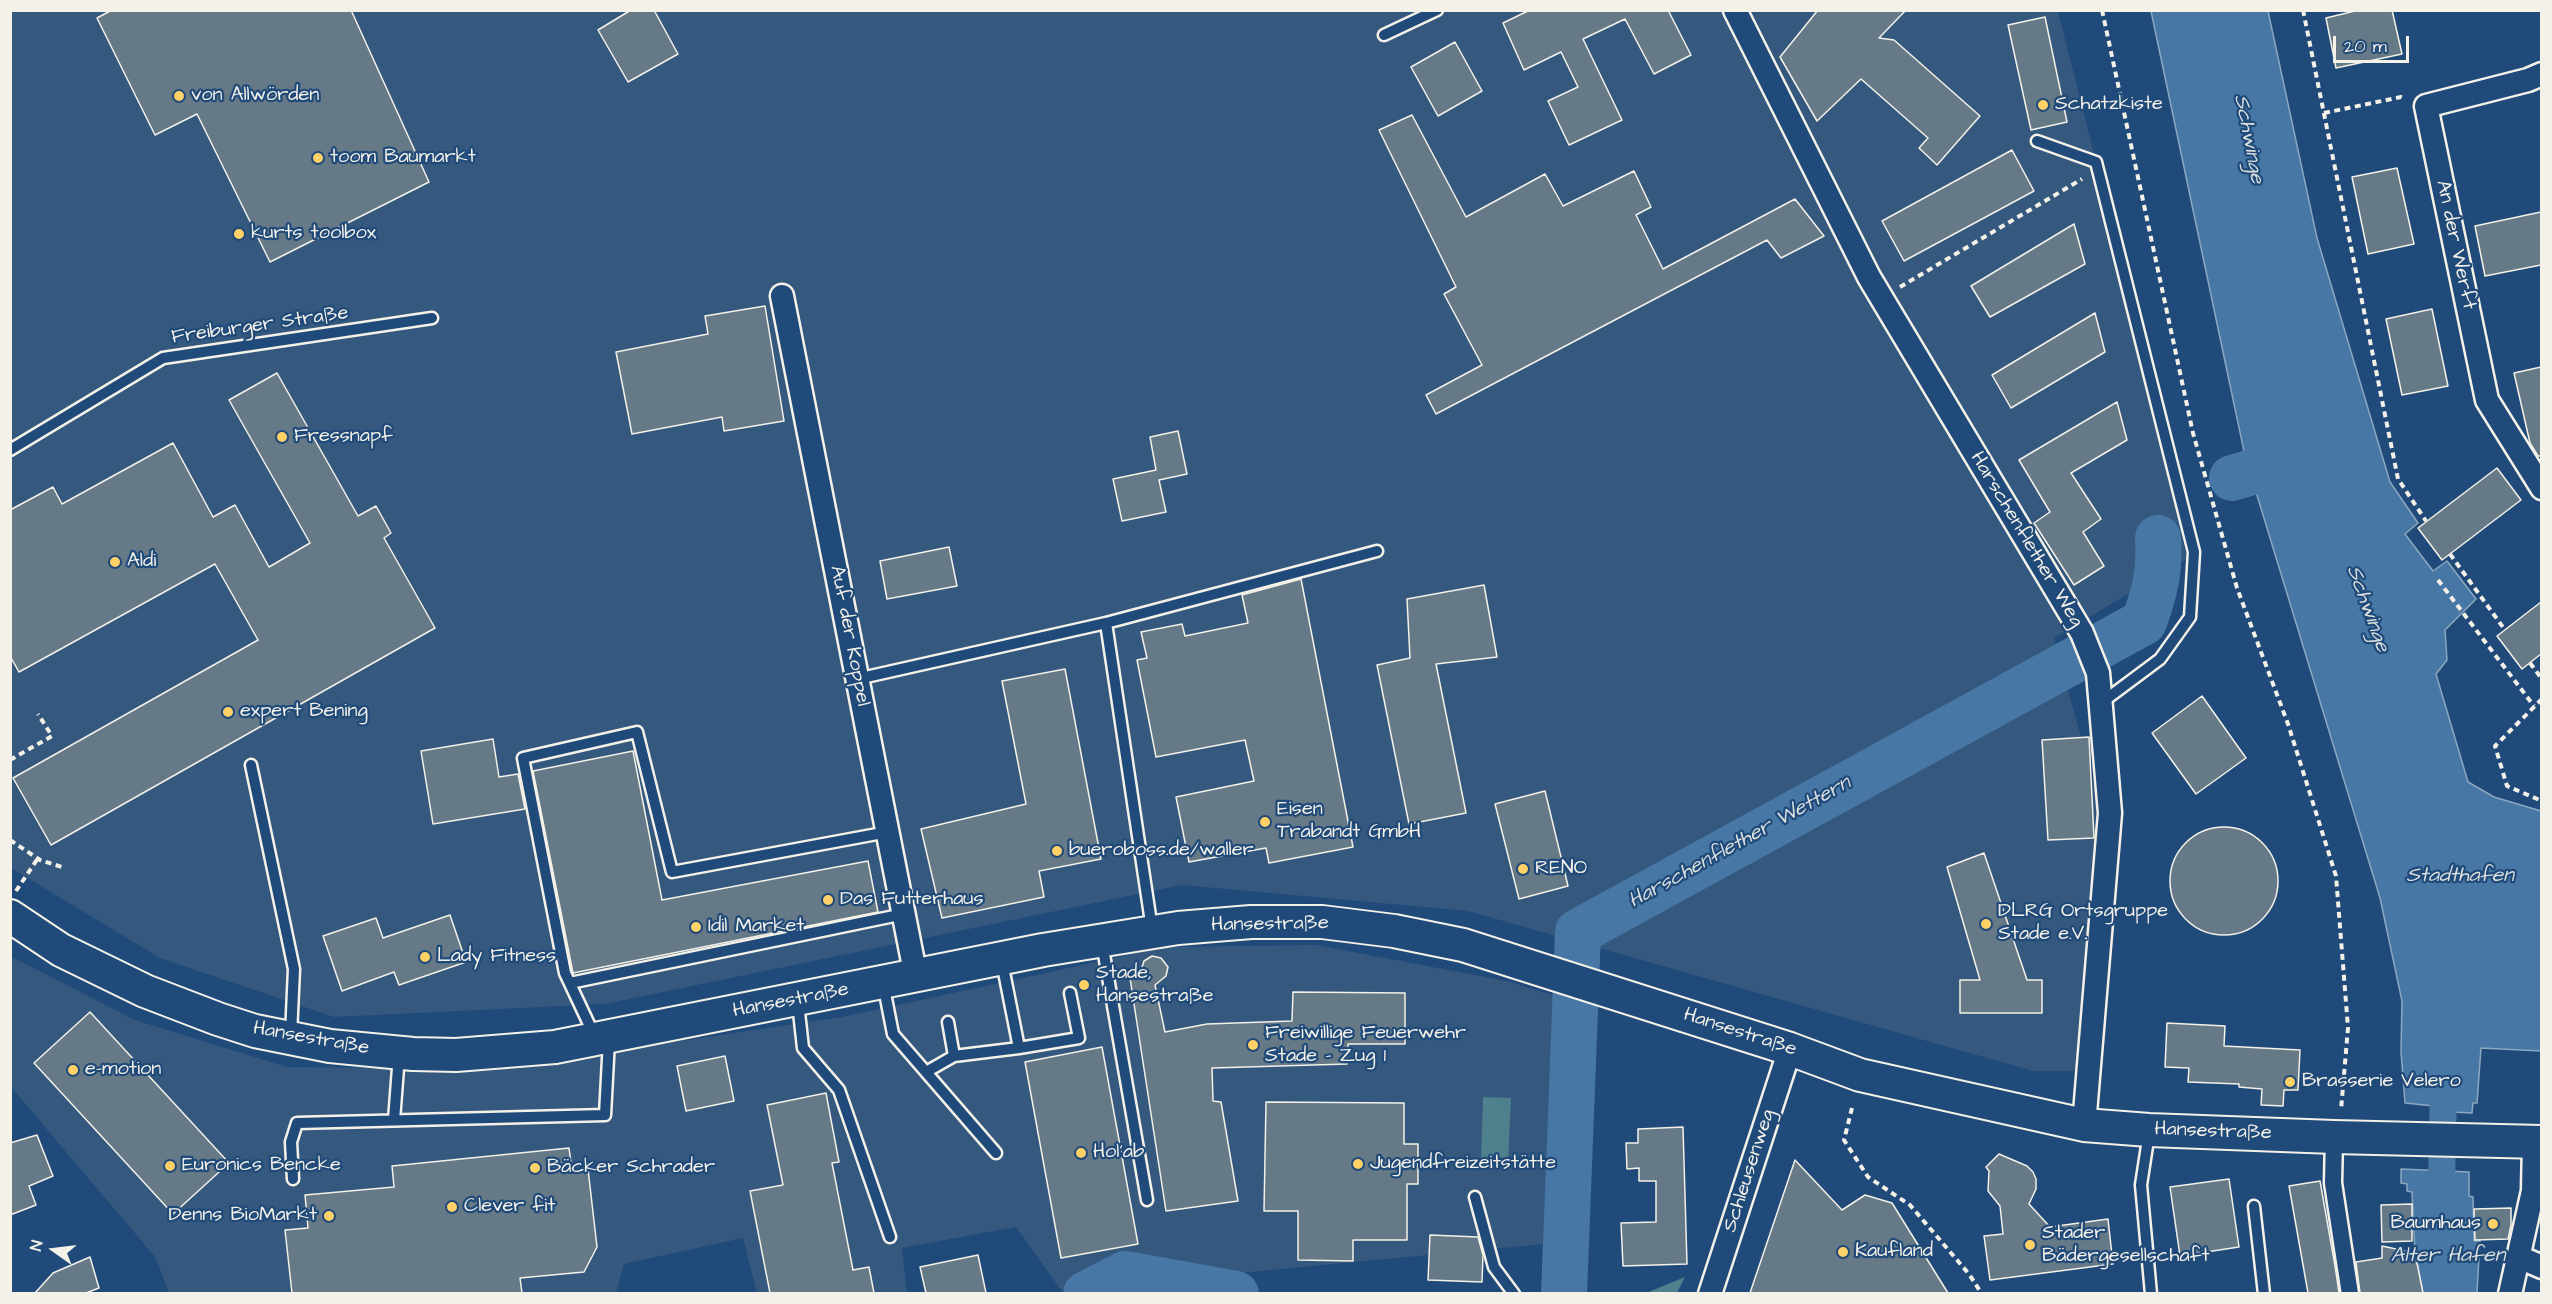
<!DOCTYPE html>
<meta charset="utf-8">
<style>
body{margin:0}
#map{position:relative;width:2552px;height:1304px;overflow:hidden;background:#1f4a7a;font-family:"Architects Daughter",sans-serif}
canvas{display:block}
.frame{position:absolute;inset:0;border:12px solid #f4f1e8;pointer-events:none}
.north{position:absolute;left:24px;top:1220px;width:60px;height:60px;-webkit-text-stroke:4px #1f4a7a;paint-order:stroke;rotate:284deg;font-size:16px;font-weight:700;line-height:24px;text-align:center;color:#f4f1e8}
.north::after{content:'';display:block;margin:auto;width:21px;height:27px;background:#f4f1e8;clip-path:polygon(50% 0,100% 100%,50% 72%,0 100%)}
.scale{position:absolute;left:2333px;top:36px;width:76px;height:27px;box-sizing:border-box;border:3px solid #f4f1e8;border-top:0;padding-left:8px;font-size:18px;line-height:21px;white-space:nowrap;color:#f4f1e8;-webkit-text-stroke:4px #1f4a7a;paint-order:stroke}
</style>
<div id="map">
<canvas width="2552" height="1304"></canvas>
<div class="frame"></div>
<div class="north">N</div>
<div class="scale">20 m</div>
</div>
<script>
const c = document.querySelector('canvas').getContext('2d');
c.lineJoin = 'round';
function fillPath(path, color) {
  c.fillStyle = color;
  c.fill(path, 'evenodd');
}
function stroke(path, color, width, dash) {
  c.strokeStyle = color;
  c.lineWidth = width;
  c.lineCap = dash ? 'butt' : 'round';
  c.setLineDash(dash || []);
  c.stroke(path);
}
function label(font, color, halo, rows, align = 'center') {
  c.font = font + ' "Architects Daughter",sans-serif';
  c.lineWidth = 4.5;
  c.setLineDash([]);
  c.textBaseline = 'middle';
  c.strokeStyle = halo;
  c.fillStyle = color;
  for (const [text, x, y, turn = 0] of rows) {
    c.save();
    c.translate(x, y);
    c.rotate((+turn || 0) * Math.PI / 180);
    c.textAlign = isNaN(turn) ? turn : align;
    if (halo) c.strokeText(text, 0, 0);
    c.fillText(text, 0, 0);
    c.restore();
  }
}
fillPath(new Path2D(`
 M10,11H2058L2098,169L2187,559L2054,638L2097,796L2079,1071H2033L1468,911L1182,885L605,1004L334,1017L160,958L11,868Z
 M1316,945L1507,981L1553,995L1544,1244L1061,1290L1016,1227L902,1248L907,1293H757L743,1238L624,1264L616,1293H169L155,1257L11,1087L10,956L135,1020L287,1067L491,1069L842,1017L1165,947Z`), '#34587e');
fillPath(new Path2D(`
 M1483,1097L1511,1098L1508,1162L1481,1161Z
 M1685,1277L1677,1293H1646Z`), '#4e818d');
const water = new Path2D(`
 M2151,11H2268L2317,238L2390,482L2418,523L2405,534L2433,571L2447,561L2476,599L2445,630L2447,660L2436,674L2468,782L2494,797L2541,811V1051L2481,1048L2477,1103H2473L2472,1113L2452,1112V1102H2435L2434,1106L2405,1103L2401,1052L2402,1001L2380,898L2245,456Z
 M2401,1169L2469,1172V1196L2473,1197L2474,1241L2480,1240L2477,1293H2423L2415,1253L2412,1192L2407,1191V1184L2401,1183Z`);
fillPath(water, '#4777a4');
stroke(water, '#8ca8bf', 1.5);
stroke(new Path2D(`
 M2441,1209L2444,1067`), '#4777a4', 27);
stroke(new Path2D(`
 M2232,478L2310,455
 M1086,1294L1125,1274L1236,1294
 M1564,1294L1578,932L2144,622C2155,592 2160,571 2158,538`), '#4777a4', 46);
const building = new Path2D(`
 M112,10H351L429,182L270,262L197,114L155,135L97,18Z
 M631,10H654L678,54L628,82L598,30Z
 M1530,10H1668L1691,55L1654,74L1625,19L1583,39L1622,120L1569,145L1548,101L1578,87L1561,52L1524,70L1503,23Z
 M1818,10H1906L1879,38L1894,40L1980,116L1937,165L1919,148L1928,138L1861,79L1817,121L1780,57Z
 M2359,10H2392L2402,54L2336,68L2326,18Z
 M2045,17L2067,122L2031,130L2008,25Z
 M1455,42L1482,91L1438,116L1411,67Z
 M1412,115L1466,217L1545,174L1563,206L1634,171L1651,207L1636,215L1663,269L1795,199L1824,236L1781,258L1767,240L1436,414L1426,395L1482,365L1444,294L1456,287L1379,130Z
 M2012,150L2034,191L1904,261L1882,221Z
 M2397,168L2414,244L2368,254L2352,177Z
 M2541,212V265L2485,276L2475,226Z
 M2074,224L2085,264L1990,317L1971,286Z
 M765,306L784,421L724,431L722,417L632,434L616,352L708,334L705,316Z
 M2432,309L2448,386L2402,395L2386,319Z
 M2095,313L2105,352L2011,408L1992,375Z
 M2541,367V456H2538L2530,443L2514,373Z
 M277,373L358,516L376,506L391,533L384,538L435,628L51,845L13,778L258,640L215,564L19,672L10,656V510L53,487L62,504L173,443L213,517L235,505L269,567L310,543L229,400Z
 M2117,402L2127,440L2071,473L2101,519L2083,532L2104,566L2074,585L2034,523L2050,512L2019,460Z
 M1178,431L1187,474L1159,480L1166,512L1122,521L1113,479L1156,470L1150,437Z
 M2497,468L2521,500L2442,560L2418,528Z
 M949,547L957,586L887,599L880,561Z
 M1301,579L1353,847L1269,863L1266,848L1189,862L1176,797L1254,781L1245,740L1156,757L1137,660L1147,658L1141,632L1182,624L1185,636L1248,623L1242,595Z
 M1484,585L1497,657L1436,664L1466,813L1409,824L1377,665L1410,658L1407,599Z
 M2541,602V654L2522,669L2497,636Z
 M1065,669L1101,859L1039,871L1044,897L942,918L921,829L1026,804L1002,681Z
 M2202,696L2246,758L2196,794L2152,733Z
 M2089,737L2094,838L2048,840L2042,740Z
 M493,739L499,777L518,774L525,809L433,824L421,751Z
 M633,751L662,900L868,861L878,912L573,973L533,771Z
 M1545,791L1568,886L1519,899L1495,804Z
 M2170 881a54 54 0 1 1 108 0a54 54 0 1 1-108 0Z
 M1984,853L2027,980H2042V1013H1960V980H1980L1947,867Z
 M450,915L466,962L399,985L394,972L342,991L323,936L376,918L383,938Z
 M1152,956L1161,958L1168,967L1166,976L1155,985L1165,1032L1207,1024L1292,1021L1293,992L1405,993V1044H1348L1347,1064L1212,1068L1213,1101L1221,1102L1238,1201L1166,1211L1130,978L1139,977L1144,961Z
 M90,1012L229,1163L173,1214L34,1063Z
 M2167,1023L2225,1026L2224,1046L2300,1050L2298,1090H2284L2283,1106L2261,1105L2262,1089L2239,1087V1084L2188,1082L2189,1068L2165,1067Z
 M1102,1047L1138,1244L1061,1258L1025,1062Z
 M725,1056L734,1101L686,1111L677,1066Z
 M826,1093L839,1162L832,1163L853,1270L869,1267L874,1293H770L750,1191L783,1185L767,1105Z
 M1266,1102L1404,1103V1144H1418V1184H1407V1240H1353V1261L1298,1260V1211H1264Z
 M1683,1127L1687,1264L1623,1266L1621,1223L1656,1222V1181H1639V1168L1627,1169L1626,1143H1638V1129Z
 M37,1135L53,1176L29,1186L36,1205L10,1215V1143Z
 M569,1148L572,1170L588,1169L597,1247L584,1272L520,1278L522,1293H292L285,1230L308,1228L305,1195L394,1187L392,1166Z
 M1999,1154L2027,1166L2033,1172L2036,1179V1189L2029,1204L2050,1227L2108,1219L2113,1264L1990,1280L1984,1236L2003,1234L2000,1206L1988,1191L1989,1171L1986,1167Z
 M1795,1160L1842,1210L1865,1195L1892,1203L1948,1293H1750Z
 M2229,1179L2239,1247L2180,1256L2170,1187Z
 M2320,1181L2335,1266L2339,1293H2308L2289,1186Z
 M2412,1204V1241L2382,1242L2381,1205Z
 M2511,1208V1225L2508,1239L2475,1240L2474,1209Z
 M1430,1235L1478,1237L1483,1255L1482,1282L1428,1280Z
 M2382,1246L2415,1253L2423,1293H2360L2356,1262L2382,1258Z
 M978,1255L986,1293H926L920,1267Z
 M90,1257L99,1288L86,1293H35L53,1273Z`);
fillPath(building, '#657987');
stroke(building, '#f4f1e8', 1.5);
const service = new Path2D(`
 M1384,35L1437,10
 M2037,141L2096,162L2194,552L2190,617L2160,659L2101,703
 M10,450L163,358L432,318
 M1106,623L1377,551
 M857,679L1106,623L1152,929
 M251,765L294,969L291,1035
 M1102,943L1147,1200
 M570,983L904,914
 M883,983L893,1034L996,1153
 M798,1003L803,1048L839,1090L890,1237
 M948,1022L954,1056
 M595,1037L565,973L523,758L637,732L672,872L888,832
 M1019,1048L1079,1038L1070,993
 M926,1072L954,1056L1019,1048L1002,962
 M394,1120L399,1055
 M2149,1133L2141,1185L2151,1294
 M293,1179L291,1142L297,1123L605,1115L609,1040
 M1475,1197L1494,1267L1514,1294
 M2254,1206L2264,1294`);
const pedestrian = new Path2D(`
 M2334,1137L2333,1183L2350,1294`);
const minor = new Path2D(`
 M1735,10L1869,277L2082,633L2098,673L2110,813L2084,1125
 M2542,74L2528,80L2426,106L2487,400L2542,488
 M782,296L916,977
 M2519,1257L2542,1267
 M1710,1294L1790,1049
 M2510,1294L2533,1191L2534,1142`);
const secondary = new Path2D(`
 M10,916L61,950L145,991L218,1019L255,1031L330,1046L413,1054L456,1055L555,1047L1043,950L1178,928L1251,922H1322L1394,931L1463,945L1790,1049L1860,1075L2084,1125L2149,1130L2334,1137L2542,1142`);
stroke(service, '#f4f1e8', 15);
stroke(pedestrian, '#f4f1e8', 21);
stroke(minor, '#f4f1e8', 27);
stroke(secondary, '#f4f1e8', 36);
stroke(new Path2D(`
 M2102,10L2193,433L2237,588L2288,724L2336,876L2348,1028L2341,1110
 M2303,10L2398,479L2426,521
 M2324,113L2401,97L2405,99
 M1900,287L2082,179
 M2450,554L2505,630
 M2438,580L2534,706
 M2530,663L2542,679
 M2542,699L2495,746L2507,786L2542,801
 M10,760L52,736L38,714
 M10,840L40,860L62,867
 M16,891L38,858
 M1852,1108L1844,1140L1868,1177L1910,1205L1969,1274L1982,1294`), '#f4f1e8', 4, [6, 4.5]);
stroke(service, '#1f4a7a', 10);
stroke(pedestrian, '#1f4a7a', 16);
stroke(minor, '#1f4a7a', 22);
stroke(secondary, '#1f4a7a', 32);
for (const [x, y, r, color] of [
 [179,96,6,"#ffd166"],
 [2043,105,6,"#ffd166"],
 [318,158,6,"#ffd166"],
 [239,234,6,"#ffd166"],
 [282,437,6,"#ffd166"],
 [115,562,6,"#ffd166"],
 [228,712,6,"#ffd166"],
 [1265,822,6,"#ffd166"],
 [1057,851,6,"#ffd166"],
 [1523,869,6,"#ffd166"],
 [828,900,6,"#ffd166"],
 [1986,924,6,"#ffd166"],
 [696,927,6,"#ffd166"],
 [425,957,6,"#ffd166"],
 [1084,985,6,"#ffd166"],
 [1253,1045,6,"#ffd166"],
 [73,1070,6,"#ffd166"],
 [2290,1082,6,"#ffd166"],
 [1081,1153,6,"#ffd166"],
 [1358,1164,6,"#ffd166"],
 [170,1166,6,"#ffd166"],
 [535,1168,6,"#ffd166"],
 [452,1207,6,"#ffd166"],
 [329,1216,6,"#ffd166"],
 [2493,1224,6,"#ffd166"],
 [2030,1245,6,"#ffd166"],
 [1843,1252,6,"#ffd166"]
]) {
  const dot = new Path2D();
  dot.arc(x, y, r, 0, 2 * Math.PI);
  c.fillStyle = color;
  c.fill(dot);
  stroke(dot, '#1f4a7a', 2);
}
label('20px', '#f4f1e8', '#1f4a7a', [
 ["von Allwörden",191,96],
 ["Schatzkiste",2055,105],
 ["toom Baumarkt",330,158],
 ["kurts toolbox",251,234],
 ["Fressnapf",294,437],
 ["Aldi",127,562],
 ["expert Bening",240,712],
 ["Eisen",1277,810],
 ["Trabandt GmbH",1277,833],
 ["bueroboss.de/waller",1069,851],
 ["RENO",1535,869],
 ["Das Futterhaus",840,900],
 ["DLRG Ortsgruppe",1998,912],
 ["Stade e.V.",1998,935],
 ["Idil Market",708,927],
 ["Lady Fitness",437,957],
 ["Stade,",1096,974],
 ["Hansestraße",1096,997],
 ["Freiwillige Feuerwehr",1265,1034],
 ["Stade - Zug 1",1265,1057],
 ["e-motion",85,1070],
 ["Brasserie Velero",2302,1082],
 ["Hol'ab",1093,1153],
 ["Jugendfreizeitstätte",1370,1164],
 ["Euronics Bencke",182,1166],
 ["Bäcker Schrader",547,1168],
 ["Clever fit",464,1207],
 ["Denns BioMarkt",317,1216,"right"],
 ["Baumhaus",2481,1224,"right"],
 ["Stader",2042,1234],
 ["Bädergesellschaft",2042,1257],
 ["Kaufland",1855,1252]
], 'left');
label('20px', '#f4f1e8', '#1f4a7a', [
 ["An der Werft",2455,245,78],
 ["Freiburger Straße",260,326,-8],
 ["Harschenflether Weg",2026,540,59],
 ["Auf der Koppel",849,636,79],
 ["Hansestraße",1270,925,-1],
 ["Hansestraße",791,1001,-11],
 ["Hansestraße",1740,1033,18],
 ["Hansestraße",311,1039,10],
 ["Hansestraße",2213,1132,2],
 ["Schleusenweg",1750,1171,-72]
]);
label('italic 21px', '#dadfde', '#1f4a7a', [
 ["Schwinge",2248,139,79],
 ["Schwinge",2367,609,70],
 ["Harschenflether Wettern",1740,843,-29],
 ["Stadthafen",2460,877],
 ["Alter Hafen",2448,1257]
]);
</script>
